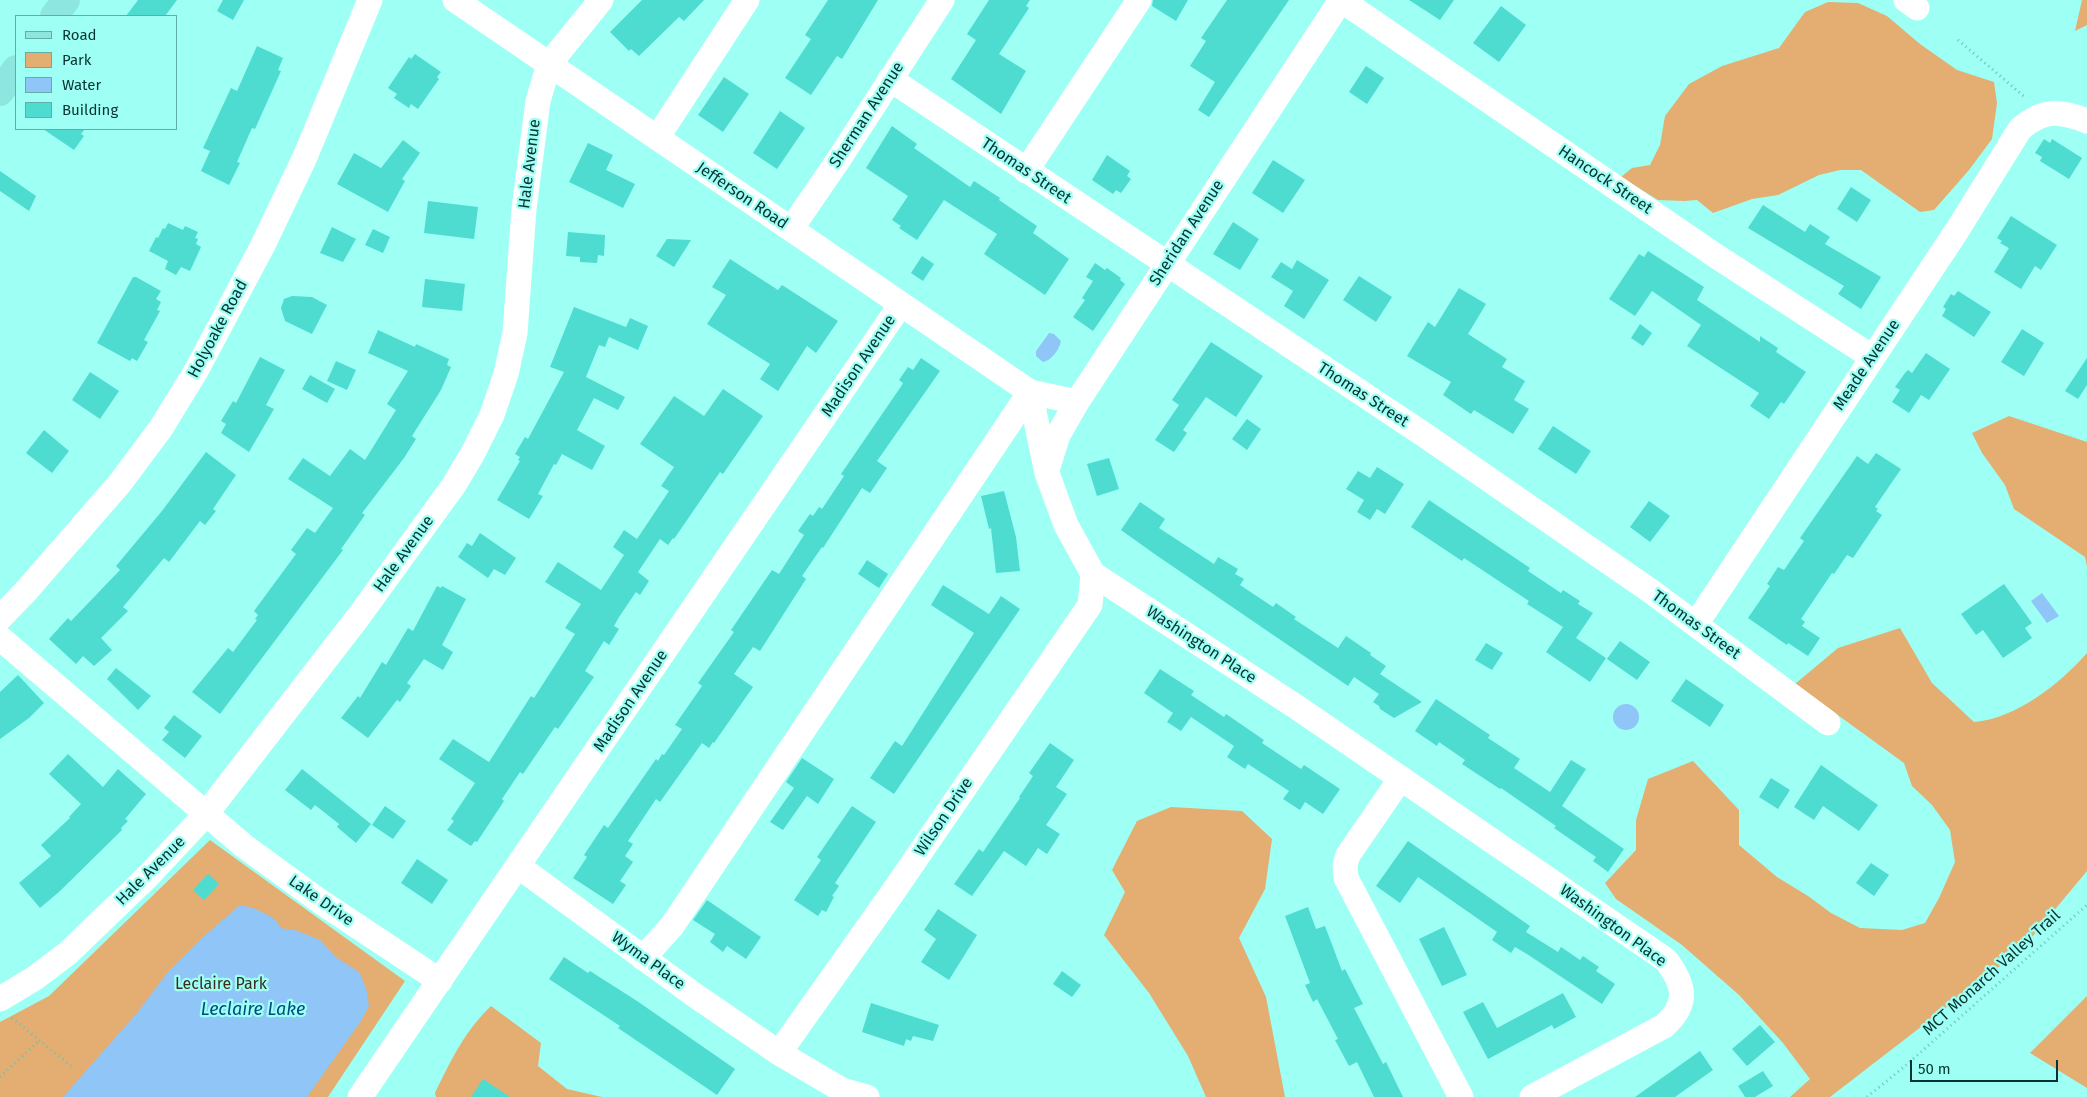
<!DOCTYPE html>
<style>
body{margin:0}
#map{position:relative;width:2087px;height:1097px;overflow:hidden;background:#9efff5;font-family:"Fira Sans",sans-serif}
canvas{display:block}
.legend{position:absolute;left:15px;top:15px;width:162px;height:115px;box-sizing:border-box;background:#9efff5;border:1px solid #62aea6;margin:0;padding:6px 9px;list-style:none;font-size:15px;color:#073430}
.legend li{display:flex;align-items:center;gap:10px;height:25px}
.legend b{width:25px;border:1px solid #62aea6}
.scale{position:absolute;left:1910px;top:1060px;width:148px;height:22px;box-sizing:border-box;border:2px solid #073430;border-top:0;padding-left:6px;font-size:15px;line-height:18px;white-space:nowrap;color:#073430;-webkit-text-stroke:4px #9efff5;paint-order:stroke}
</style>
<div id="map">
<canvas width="2087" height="1097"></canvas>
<ul class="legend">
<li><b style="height:6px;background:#8ee6e0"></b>Road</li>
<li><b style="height:14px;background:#e4ad71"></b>Park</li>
<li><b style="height:14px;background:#90c5f7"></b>Water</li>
<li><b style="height:14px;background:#4edbd0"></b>Building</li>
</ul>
<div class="scale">50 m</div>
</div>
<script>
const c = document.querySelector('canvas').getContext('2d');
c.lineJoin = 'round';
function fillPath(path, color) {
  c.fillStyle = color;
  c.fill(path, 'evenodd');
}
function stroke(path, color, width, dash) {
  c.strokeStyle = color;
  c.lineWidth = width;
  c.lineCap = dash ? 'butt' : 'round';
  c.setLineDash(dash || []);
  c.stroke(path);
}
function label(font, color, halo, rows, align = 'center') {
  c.font = font + ' "Fira Sans",sans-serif';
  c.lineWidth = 4.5;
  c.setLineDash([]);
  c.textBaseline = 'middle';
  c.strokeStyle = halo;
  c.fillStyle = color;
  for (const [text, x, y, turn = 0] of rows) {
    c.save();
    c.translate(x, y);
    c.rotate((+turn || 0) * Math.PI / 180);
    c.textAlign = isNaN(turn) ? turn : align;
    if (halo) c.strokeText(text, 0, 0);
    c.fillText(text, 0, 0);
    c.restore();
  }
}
fillPath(new Path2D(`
 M2082,0H2087V25L2075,31Z
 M1828,2L1858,3L1887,16L1920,44L1957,70L1994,82L1997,103L1992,139L1969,170L1934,210L1920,212L1861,170H1840L1819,175L1778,195L1752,199L1713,213L1697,200L1684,201L1658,200L1621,177L1632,168L1650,165L1660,145L1665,116L1689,84L1722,66L1779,48L1805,12Z
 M2009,416L2087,442V566L2085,557L2014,509L2005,485L1982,453L1972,433Z
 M1900,628L1932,683L1974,722C2015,719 2060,684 2087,653V871L2022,949L1830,1097H1790L1810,1079L1783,1043L1739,995L1682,945L1616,899L1605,883L1636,850V820L1648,779L1693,761L1739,810V845L1777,877L1808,896L1831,913L1860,928L1902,930L1925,923L1939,898L1955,862L1950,830L1932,805L1912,786L1904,763L1795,684L1838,648Z
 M1171,807L1242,811L1272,839L1265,889L1239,938L1266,997L1285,1097H1206L1188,1056L1149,993L1104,935L1125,892L1112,870L1137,821Z
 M210,840L405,981L328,1097H0V1022L49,996Z
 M2087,996V1088L2030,1053Z
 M491,1006L541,1043L538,1066L567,1089L602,1097H436L435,1093C451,1060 465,1031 491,1006Z`), '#e4ad71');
fillPath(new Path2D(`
 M1049,333L1054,334L1061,341C1059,350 1052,360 1043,362L1036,356V351Z
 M2042,593L2059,616L2047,623L2031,601Z
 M1613 717a13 13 0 1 1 26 0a13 13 0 1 1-26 0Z
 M240,905L253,908L268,915L277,921L279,926L285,929L295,930L320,940L337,958L359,972L366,988L369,1006L361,1021L307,1097H63L137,1013L168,972L202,938Z`), '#90c5f7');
fillPath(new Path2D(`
 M138,0H177L165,16H126Z
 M223,0H244L233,20L217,11Z
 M642,0H704L684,21L679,17L639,56L631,49L629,51L610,32Z
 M828,0H878L842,59L837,56L811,95L785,78L811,39L805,35Z
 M989,0H1030L1026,6L1029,8L999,54L1026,71L1001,114L951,79L976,40L967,34Z
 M1153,0H1188L1176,21L1152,6Z
 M1227,0H1289L1209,117L1198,110L1215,82L1190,66L1206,41L1201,38Z
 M1409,0H1454L1440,20Z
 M1501,6L1526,25L1499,62L1473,43Z
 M257,46L283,58L278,70L281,71L255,129L252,128L237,162L240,163L229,185L201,171L210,151L203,148L231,88L237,91Z
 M415,54L441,72L437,77L439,79L418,109L411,104L409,108L394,98L397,94L388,88L409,57L411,59Z
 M1366,66L1384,78L1367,104L1349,92Z
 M724,77L749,94L723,132L698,115Z
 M780,111L805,128L777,169L753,153Z
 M892,126L917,144L914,148L970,187L974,181L1000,198L999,200L1037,226L1033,233L1069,259L1045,295L984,254L997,234L944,200L917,240L899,228L901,226L892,220L908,196L866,168Z
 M43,129H85L81,134L84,136L74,150Z
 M2044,139L2050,143L2052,139L2082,158L2069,179L2040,161L2042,157L2035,153Z
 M403,140L420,153L402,179L405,181L388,212L337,184L354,153L381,168Z
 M588,143L613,155L606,170L635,184L623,208L569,182Z
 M1107,155L1130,171L1127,176L1131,179L1121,193L1116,190L1113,194L1092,180Z
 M1273,160L1305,180L1283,213L1252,193Z
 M0,171L36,196L29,211L0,191Z
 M1851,187L1871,200L1857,222L1837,209Z
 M428,201L478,207L474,239L424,233Z
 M1763,205L1805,232L1810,224L1830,237L1825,244L1881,277L1861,309L1838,294L1844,286L1748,228Z
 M2011,216L2057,245L2041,270L2035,266L2021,289L1994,272L2009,248L2000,243L2002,241L1997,238Z
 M1233,222L1259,239L1240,270L1213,254Z
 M168,223L183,230L185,226L198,232L195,238L198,239L196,244L201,247L190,271L181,267L176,275L165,269L168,261L149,251L156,237L158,238L163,228L165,229Z
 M332,227L356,239L343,262L320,253Z
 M373,229L390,237L383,253L365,245Z
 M568,232L605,235L604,256L598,255L597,263L580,262V257L566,256Z
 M667,239L691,240L674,267L656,256Z
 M1648,251L1704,287L1697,300L1760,342V336L1778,348L1776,352L1806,372L1784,404L1781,402L1769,419L1750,406L1759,393L1687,346L1701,325L1652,291L1635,316L1609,299L1639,254L1644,257Z
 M922,256L934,264L923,281L911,273Z
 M730,259L778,290L782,285L838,321L816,353L807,346L778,391L760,379L770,364L707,324L726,295L712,287Z
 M1297,260L1329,280L1304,319L1284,306L1293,291L1271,277L1281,262L1292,269Z
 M1095,263L1105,270L1107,268L1121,278L1120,280L1125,284L1093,331L1073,317L1085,300L1082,298L1093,281L1086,277Z
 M1359,276L1392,297L1376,322L1343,300Z
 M133,277H136L161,291L156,299L161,302L157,310L160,311L144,340L148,342L137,361L132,358L130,361L97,343Z
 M425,279L465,284L462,311L422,307Z
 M1459,288L1486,304L1468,334L1507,359L1502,367L1525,381L1514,400L1529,409L1513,434L1474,410L1471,414L1443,395L1451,382L1407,356L1428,322L1435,327Z
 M1958,291L1991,312L1974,337L1942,316L1946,309L1943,307L1951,294L1954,296Z
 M292,296L312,297L327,305L312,334L285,321L281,308L284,299Z
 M574,307L626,327L630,318L648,326L638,350L609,337L605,347L599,345L586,377L625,397L618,410L594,398L577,430L605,446L592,470L562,454L556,465L554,464L538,494L543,496L529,519L497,500L520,461L518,460L520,457L515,454L525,437L528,439L564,372L550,367Z
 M1640,324L1652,333L1643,346L1631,338Z
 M2022,329L2044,343L2024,376L2001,362Z
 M378,330L415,347L416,344L449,359L447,365L451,367L441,390L412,436L416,439L404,458L362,513L365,515L341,549L343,550L220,714L192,692L228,648L233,652L257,620L255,619L258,615L254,611L296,554L291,550L307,528L315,533L333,508L288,479L303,458L330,476L350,449L365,460L396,410L387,404L408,371L368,353Z
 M1211,342L1263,376L1236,417L1206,397L1183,430L1187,433L1174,452L1155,440L1179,405L1172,400Z
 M1926,353L1950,369L1929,400L1921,395L1909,413L1892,402L1900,390L1895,387L1905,373L1908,370L1912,373Z
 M260,357L285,370L266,405L274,409L249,452L221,433L226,424L221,421L233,401L236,403Z
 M921,358L940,371L877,461L887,468L870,493L862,488L823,548L822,547L802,576L806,579L760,651L753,647L734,674L753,687L714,743L713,742L709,748L702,743L660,802L656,799L628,841L633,844L625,856L633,862L620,881L626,885L613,904L573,878L587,857L584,855L604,825L608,828L656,759L658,761L662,754L664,755L682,729L675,725L702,686L698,683L734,632L731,630L772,570L779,574L804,535L798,531L810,514L813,516L819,507L822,509L844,476L841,474L902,385L903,383L899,380L908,367L913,370Z
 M2087,358V385L2078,399L2065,391Z
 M336,361L356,370L347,390L327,381Z
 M90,372L119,391L100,419L72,400Z
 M310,375L335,389L327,403L302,389Z
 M723,389L763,416L723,474L720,472L674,539L673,538L668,545L660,539L638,572L649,581L640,595L636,592L619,617L614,626L619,629L609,645L604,641L585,671L594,677L558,729L555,727L523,774L520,772L502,799L504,801L477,842L475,841L471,846L447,830L454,821L451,819L475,783L439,759L453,739L489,762L531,696L534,698L575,634L565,628L581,604L545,582L558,562L601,590L624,555L613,547L624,530L637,539L669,491L661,486L674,467L640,444L674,396L704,416Z
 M1247,419L1261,429L1247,450L1232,439Z
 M1553,426L1591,451L1576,474L1538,449Z
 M44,430L69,451L52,473L26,453Z
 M206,452L236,475L213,509L216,511L205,525L200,521L169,562L164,558L123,607L128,611L101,638L112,650L94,666L83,656L76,664L49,639L68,618L71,621L120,570L116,566L162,511Z
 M1876,453L1901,469L1875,507L1878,509L1876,511L1882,515L1853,558L1847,555L1834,574L1832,573L1801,619L1805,622L1802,626L1820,638L1808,656L1788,643L1787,645L1748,618L1770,586L1767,584L1778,567L1784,570L1804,541L1800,538L1857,456L1868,464Z
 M1109,458L1119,489L1097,496L1087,464Z
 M1377,467L1404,484L1385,514L1377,509L1370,520L1357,512L1364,500L1346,489L1358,471L1370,478Z
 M1004,491L1016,537L1020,571L996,573L991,528L989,529L981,496Z
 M1429,500L1530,568L1528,571L1561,593L1563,590L1580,601L1578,604L1593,613L1576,638L1606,658L1590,682L1546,652L1563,627L1527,604L1529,601L1464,558L1462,561L1411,527Z
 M1649,501L1670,516L1650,542L1630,527Z
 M1140,502L1165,519L1159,528L1214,564L1218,557L1238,569L1235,574L1244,579L1240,585L1273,607L1276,603L1296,617L1294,619L1338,648L1346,636L1371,653L1370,655L1386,666L1380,674L1422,702L1394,718L1380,709L1379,706L1373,702L1379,694L1354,677L1348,686L1156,555L1121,530Z
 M480,533L516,558L505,575L494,569L488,578L458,557L467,543L472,546Z
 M867,560L888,574L879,588L858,574Z
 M2004,584L2032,623L2025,628L2032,638L2003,658L1983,630L1976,635L1961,614Z
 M943,585L989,614L1001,596L1020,609L894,794L870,778L895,741L902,746L974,633L931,605Z
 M437,586L441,588L442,586L466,599L442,645L453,652L443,670L424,659L407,683L411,686L400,702L397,700L368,738L341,718L358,696L360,698L382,662L386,665L408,628L413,631Z
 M1620,641L1650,662L1637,680L1607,659Z
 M1486,643L1503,653L1492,670L1475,660Z
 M116,668L151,696L138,710L107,679Z
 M1160,669L1194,691L1191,695L1224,717L1226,714L1264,740L1262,743L1301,769L1304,765L1340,789L1323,814L1305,802L1300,810L1283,799L1289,791L1248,764L1245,769L1227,757L1234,746L1191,717L1181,731L1167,722L1173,713L1144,693Z
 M18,675L44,703L29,718L0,739V692Z
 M1686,679L1724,705L1710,727L1671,701Z
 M1436,699L1490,735L1488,738L1520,759L1514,768L1550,792L1571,760L1586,769L1562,806L1624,849L1608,872L1593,861L1596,857L1554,828L1556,826L1501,788L1500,789L1462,764L1465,760L1439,742L1437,746L1415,731Z
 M174,715L202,736L185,758L162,740L169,732L164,728Z
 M1050,743L1074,760L1056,787L1067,794L1046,825L1060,834L1047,854L1038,848L1026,866L1004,851L972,896L954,884L979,849L983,852L1020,798L1019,797L1033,776L1029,773Z
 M68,754L103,787L118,769L146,794L125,819L128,821L121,828L122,830L60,891L40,908L19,883L51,856L41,845L70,818L69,817L81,804L49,774Z
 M802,758L834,779L818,804L807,796L783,830L770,822L794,788L786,782Z
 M1821,765L1878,805L1859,831L1823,806L1814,820L1794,807Z
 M302,769L371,824L356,843L337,827L339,824L315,805L311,810L285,790Z
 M1771,778L1790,790L1778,809L1759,797Z
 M385,806L406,821L393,839L372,825Z
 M852,806L876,822L835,883L839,886L832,896L834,897L826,912L822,910L818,916L794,900L821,860L817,857Z
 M1408,841L1530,926L1526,932L1558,952L1561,947L1580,960L1583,956L1599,967L1596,971L1615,984L1602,1004L1527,954L1515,947L1511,953L1492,940L1497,932L1418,877L1400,903L1376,886Z
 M417,859L448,880L432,904L401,883Z
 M1871,863L1889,875L1874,896L1856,883Z
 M208,874L219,884L204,900L193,890Z
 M707,900L761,937L746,959L727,946L723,952L710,942L715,934L693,920Z
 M1308,907L1316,929L1325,926L1342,971L1345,969L1363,1004L1354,1008L1383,1064L1386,1062L1403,1097H1374L1357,1062L1349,1066L1335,1040L1338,1039L1317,999L1313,1002L1305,985L1310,983L1285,916Z
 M938,909L977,935L949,980L921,962L936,939L924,930Z
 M1444,927L1467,975L1442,986L1419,939Z
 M564,957L588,973L590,971L637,1001L735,1069L717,1095L618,1028L620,1026L549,979Z
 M1062,971L1081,985L1072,997L1053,984Z
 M1563,993L1576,1017L1554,1029L1552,1025L1488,1059L1463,1012L1483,1002L1497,1028Z
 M871,1003L939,1025L933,1041L913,1036L911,1041L906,1039L904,1046L862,1032Z
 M1760,1025L1775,1042L1747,1066L1732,1049Z
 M1700,1051L1713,1070L1675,1097H1635Z
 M1763,1071L1773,1086L1755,1097H1745L1738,1086Z
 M483,1079L510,1097H471Z`), '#4edbd0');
stroke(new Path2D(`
 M1958,40L2026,98
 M12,1018L71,1066
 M0,1077L39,1041
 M1867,1097L1904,1067L2087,905`), '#6fc0b7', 3, [1, 4]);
stroke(new Path2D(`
 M455,0L1030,392L1077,402
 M1341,0L1716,256L1872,357
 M1906,0L1917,8
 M890,79L1426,436L1652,592L1828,723
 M657,138L747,0
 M1026,171L1139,0
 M791,229L839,159L942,0
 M1030,392L1047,473L1066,525L1093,574L1298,708L1666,960C1685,985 1689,1004 1664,1026L1532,1097
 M1047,470L1058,435L1077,402L1341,0
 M0,618L26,591L120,483L161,428L196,371L262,247L305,157L370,0
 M1696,624L1958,229L2020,129C2043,109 2059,110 2087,121
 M0,638L244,846L321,902L440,981
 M1401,778L1348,855L1345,865L1346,878L1461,1097
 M518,866L693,994L779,1053L842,1090L867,1097
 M643,958L672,926L1030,392
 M0,999L35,978L68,953L148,876L206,814L359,616L454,485L473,453L492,415L506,374L515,333L524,209L538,101L549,64L601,0
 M779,1053L891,895L1090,605L1093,574
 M360,1097L901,304`), '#fff', 25);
stroke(new Path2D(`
 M54,16L66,0
 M0,92L16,69`), '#8ee6e0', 28);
label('16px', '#073430', '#9efff5', [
 ["Sherman Avenue",867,115,-57],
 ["Hale Avenue",530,164,-83],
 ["Thomas Street",1026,171,34],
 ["Hancock Street",1605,180,34],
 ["Jefferson Road",742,196,34],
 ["Sheridan Avenue",1187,233,-57],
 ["Holyoake Road",218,329,-62],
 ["Meade Avenue",1867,365,-56],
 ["Madison Avenue",859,366,-56],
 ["Thomas Street",1363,395,33],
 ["Hale Avenue",404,554,-54],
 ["Thomas Street",1696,625,36],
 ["Washington Place",1201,645,33],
 ["Madison Avenue",631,701,-56],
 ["Wilson Drive",944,817,-56],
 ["Hale Avenue",151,871,-45],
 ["Lake Drive",321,901,35],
 ["Washington Place",1613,926,36],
 ["Wyma Place",648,961,36],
 ["MCT Monarch Valley Trail",1992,973,-42]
]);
label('16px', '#3c2d1c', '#9efff5', [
 ["Leclaire Park",221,985]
]);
label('italic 18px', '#004c80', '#9efff5', [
 ["Leclaire Lake",253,1010]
]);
</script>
